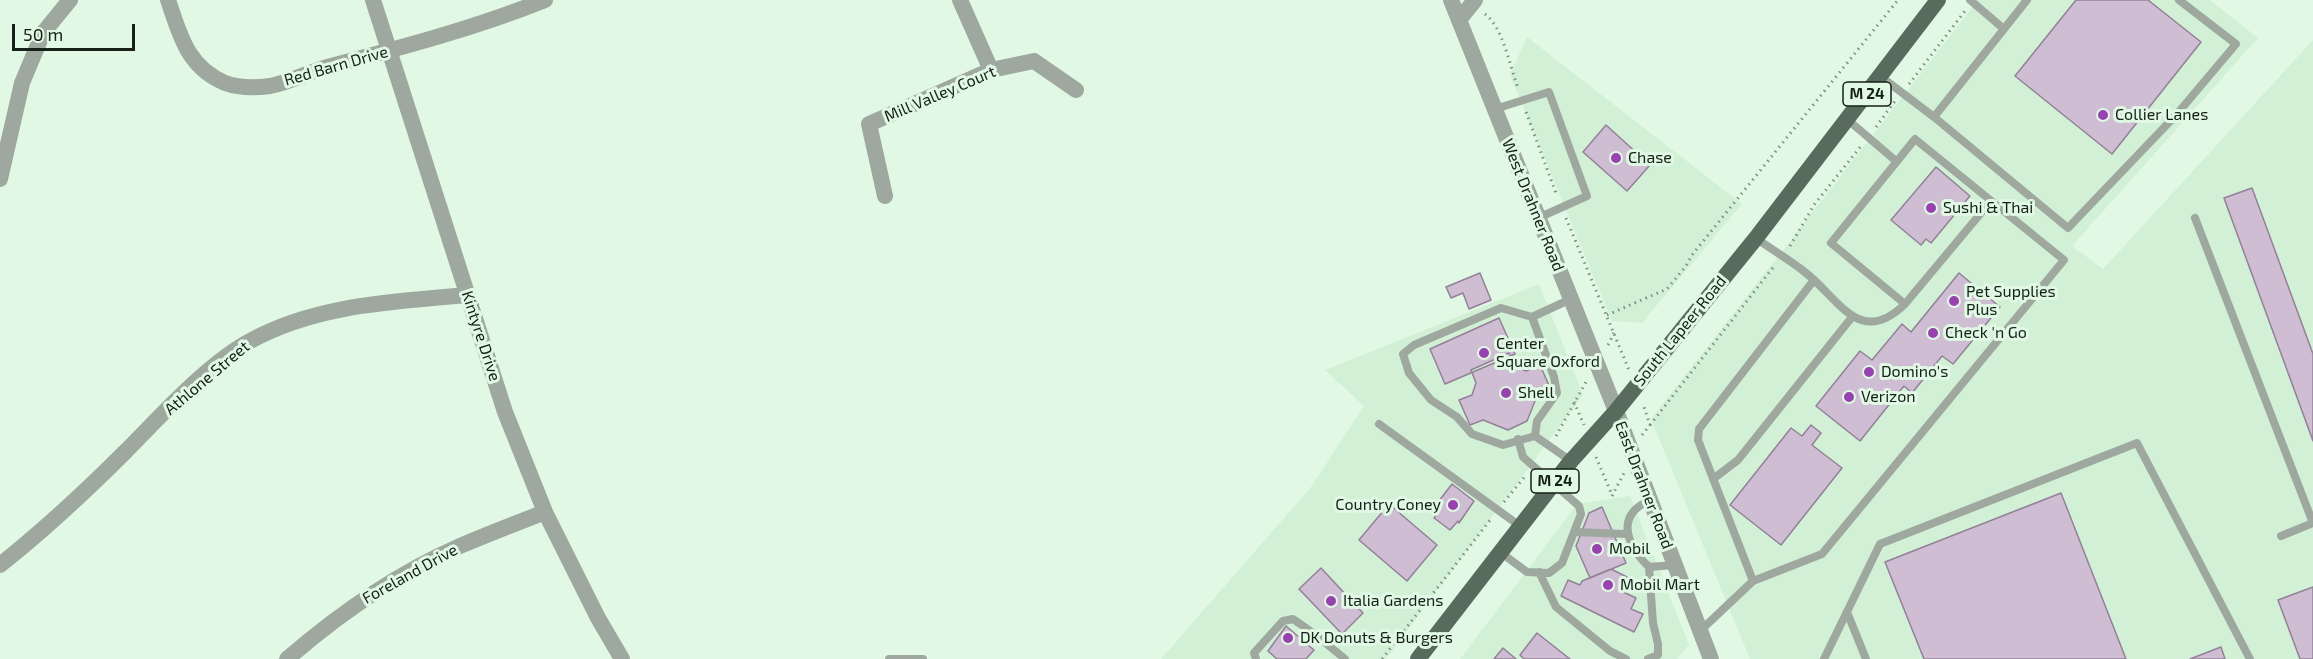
<!DOCTYPE html>
<style>
body{margin:0}
#map{position:relative;width:2313px;height:659px;overflow:hidden;background:#e1f9e4;font-family:"Exo 2",sans-serif}
canvas{display:block}
.scale{position:absolute;left:12px;top:24px;width:123px;height:27px;box-sizing:border-box;border:3px solid #161f18;border-top:0;padding-left:8px;font-size:18px;line-height:21px;white-space:nowrap;color:#161f18;-webkit-text-stroke:4px #e1f9e4;paint-order:stroke}
</style>
<div id="map">
<canvas width="2313" height="659"></canvas>
<div class="scale">50 m</div>
</div>
<script>
const c = document.querySelector('canvas').getContext('2d');
c.lineJoin = 'round';
function fillPath(path, color) {
  c.fillStyle = color;
  c.fill(path, 'evenodd');
}
function stroke(path, color, width, dash) {
  c.strokeStyle = color;
  c.lineWidth = width;
  c.lineCap = dash ? 'butt' : 'round';
  c.setLineDash(dash || []);
  c.stroke(path);
}
function label(font, color, halo, rows, align = 'center') {
  c.font = font + ' "Exo 2",sans-serif';
  c.lineWidth = 6;
  c.setLineDash([]);
  c.textBaseline = 'middle';
  c.strokeStyle = halo;
  c.fillStyle = color;
  for (const [text, x, y, turn = 0] of rows) {
    c.save();
    c.translate(x, y);
    c.rotate((+turn || 0) * Math.PI / 180);
    c.textAlign = isNaN(turn) ? turn : align;
    if (halo) c.strokeText(text, 0, 0);
    c.fillText(text, 0, 0);
    c.restore();
  }
}
fillPath(new Path2D(`
 M1978,0H2210L2258,38L2072,246L2103,269L2313,40V659H1750L1651,419Z
 M1527,37L1742,204L1642,323L1612,321L1510,75Z
 M1539,284L1583,395L1386,659H1161L1311,487L1364,406L1325,370Z
 M1630,496L1689,645L1677,659H1460L1577,504Z`), '#d2f0d6');
const building = new Path2D(`
 M2076,0H2148L2201,42L2112,154L2015,76Z
 M1606,125L1650,165L1627,191L1583,152Z
 M1936,167L1970,196L1931,243L1926,239L1921,245L1891,220Z
 M2252,188L2313,354V441L2224,198Z
 M1480,273L1491,300L1469,309L1463,293L1451,298L1446,287Z
 M1959,273L2000,307L1953,364L1942,356L1912,393L1904,386L1860,441L1816,406L1860,351L1872,360L1902,324L1911,332Z
 M1499,318L1515,354L1445,384L1430,349Z
 M1509,353L1515,366L1526,371L1540,365L1551,390L1537,396L1527,421L1508,430L1483,420L1470,425L1459,400L1472,395L1476,383L1471,370Z
 M1811,425L1821,433L1812,445L1842,468L1781,545L1730,505L1791,428L1802,436Z
 M1452,484L1474,501L1459,523L1458,521L1450,530L1434,518L1437,514L1432,510Z
 M2061,493L2126,659H1924L1885,562Z
 M1389,504L1437,545L1407,581L1359,540Z
 M1602,507L1626,563L1590,578L1576,546L1589,513Z
 M1321,568L1363,613L1342,634L1299,589Z
 M1611,569L1627,577L1621,591L1636,598L1631,609L1643,614L1634,632L1561,596L1568,580L1580,585L1582,581Z
 M2313,587V659H2300L2278,600Z
 M1286,626L1314,650L1306,659H1277L1268,651Z
 M1537,633L1570,659H1524L1520,655Z
 M2221,647L2225,659H2190Z
 M1503,648L1516,659H1494Z`);
fillPath(building, '#cfbdd4');
stroke(building, '#928197', 1.5);
stroke(new Path2D(`
 M1485,14C1503,27 1510,67 1518,88
 M1909,84L1965,11
 M1526,112L1557,196
 M1876,127L1895,101
 M1566,218L1629,370
 M1790,246L1814,205L1861,146
 M1607,315L1667,289L1686,266L1692,255L1898,0
 M1608,345L1614,333
 M1574,402L1584,425
 M1650,425L1775,265
 M1642,435L1650,425L1643,404
 M1556,436L1586,382
 M1596,457L1612,495
 M1612,496L1624,473
 M1504,502L1526,475
 M1382,659L1491,519`), '#7f9081', 3, [1.5, 4.5]);
stroke(new Path2D(`
 M1970,0L2004,29
 M1880,76L1934,117L2068,228L2177,114L2236,44L2179,0
 M1495,109L1549,92L1587,196L1538,218
 M1934,117L2027,0
 M1848,120L1896,161
 M2195,218L2313,523
 M1905,304L1991,201
 M1532,317L1554,377L1557,393L1537,421L1535,436
 M1379,424L1520,526
 M1571,461L1535,436L1503,445L1472,434L1457,417L1431,400L1409,373L1403,354L1414,345L1501,308L1532,317L1571,299
 M1713,479L1738,460L1852,317
 M1650,499C1645,503 1638,506 1634,511C1618,529 1635,554 1649,567L1675,565
 M1574,532L1627,534
 M2281,536L2313,523
 M1500,552L1527,572L1549,573L1562,563L1581,514L1579,506L1523,457L1518,439
 M1539,572L1556,607L1610,651L1626,659
 M1753,581L1698,440L1699,429L1814,280
 M1847,612L1866,659
 M1700,631L1753,581L1822,554L2064,260L1915,139L1831,243L1905,304C1860,348 1839,299 1806,273C1790,260 1772,250 1756,238
 M889,659H923
 M1256,659L1254,653L1283,621L1293,619L1316,635L1345,659
 M1648,659L1658,655V644L1653,623L1649,567
 M1824,659L1880,544L2137,443L2250,659`), '#9ea89f', 8);
stroke(new Path2D(`
 M168,0C180,35 187,67 225,83C239,88 255,88 270,86C290,82 311,71 331,66C403,47 475,28 545,0
 M373,0L505,412L545,512L598,618L622,659
 M960,0L991,70
 M1459,20L1475,0
 M0,179L22,83L43,33L70,0
 M885,196L869,124L991,70L1034,61L1076,90
 M0,565C44,530 85,492 125,452C161,416 206,365 250,341C317,304 394,302 467,295
 M287,659C339,614 396,574 460,546C488,534 517,523 545,512`), '#9ea89f', 16);
stroke(new Path2D(`
 M1451,0L1616,411L1711,659`), '#9ea89f', 16);
stroke(new Path2D(`
 M1418,659L1571,461L1616,411L1756,238L1938,0`), '#596b5c', 16);
for (const [x, y, r, color] of [
 [2103,115,6,"#9842af"],
 [1616,158,6,"#9842af"],
 [1931,208,6,"#9842af"],
 [1954,301,6,"#9842af"],
 [1933,333,6,"#9842af"],
 [1484,353,6,"#9842af"],
 [1869,372,6,"#9842af"],
 [1506,393,6,"#9842af"],
 [1849,397,6,"#9842af"],
 [1453,505,6,"#9842af"],
 [1597,549,6,"#9842af"],
 [1608,585,6,"#9842af"],
 [1331,601,6,"#9842af"],
 [1288,638,6,"#9842af"]
]) {
  const dot = new Path2D();
  dot.arc(x, y, r, 0, 2 * Math.PI);
  c.fillStyle = color;
  c.fill(dot);
  stroke(dot, '#e1f9e4', 2);
}
for (const [x, y, w] of [
 [1867,94,48],
 [1555,481,48]
]) {
  const box = new Path2D();
  box.roundRect(x - w / 2, y - 12, w, 24, 4.5);
  c.fillStyle = '#e1f9e4';
  c.fill(box);
  stroke(box, '#161f18', 1.5);
}
label('bold 15px', '#161f18', null, [
 ["M 24",1867,94],
 ["M 24",1555,481]
]);
label('16px', '#161f18', '#e1f9e4', [
 ["Red Barn Drive",336,66,-16],
 ["Mill Valley Court",940,94,-23],
 ["West Drahner Road",1533,205,68],
 ["South Lapeer Road",1680,331,-51],
 ["Kintyre Drive",481,336,72],
 ["Athlone Street",207,378,-40],
 ["East Drahner Road",1644,485,69],
 ["Foreland Drive",410,574,-29]
]);
label('16px', '#161f18', '#e1f9e4', [
 ["Collier Lanes",2115,115],
 ["Chase",1628,158],
 ["Sushi & Thai",1943,208],
 ["Pet Supplies",1966,292],
 ["Plus",1966,310],
 ["Check 'n Go",1945,333],
 ["Center",1496,344],
 ["Square Oxford",1496,362],
 ["Domino's",1881,372],
 ["Shell",1518,393],
 ["Verizon",1861,397],
 ["Country Coney",1441,505,"right"],
 ["Mobil",1609,549],
 ["Mobil Mart",1620,585],
 ["Italia Gardens",1343,601],
 ["DK Donuts & Burgers",1300,638]
], 'left');
</script>
